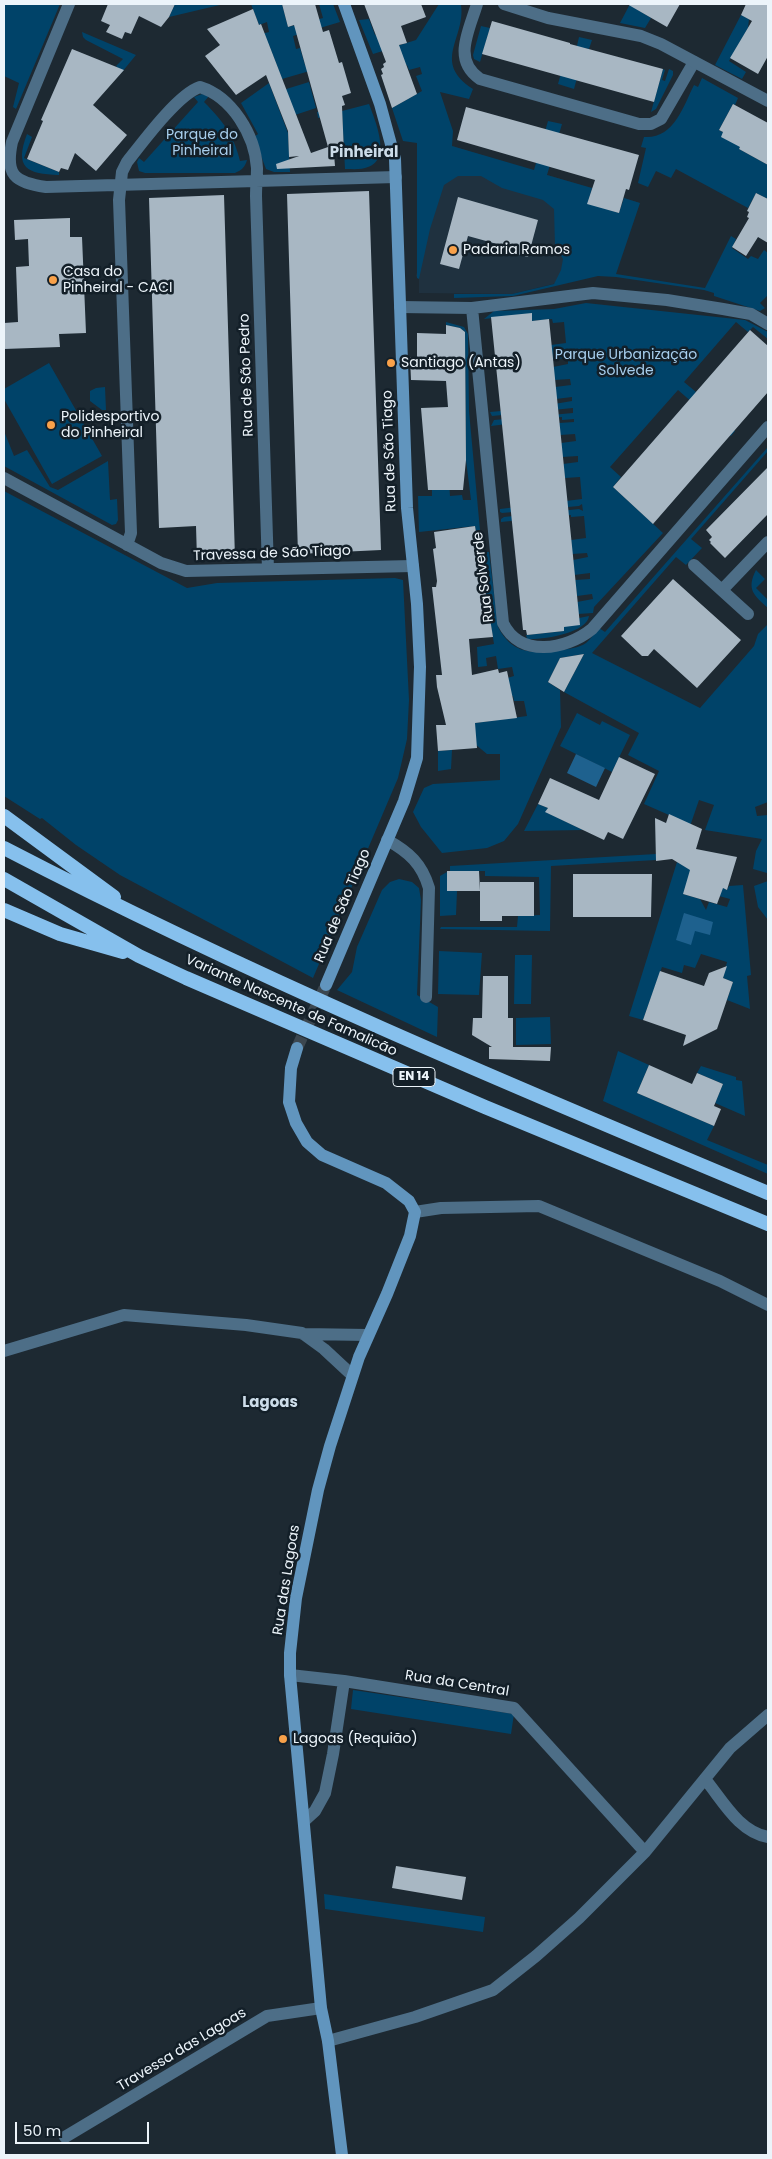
<!DOCTYPE html>
<meta charset="utf-8">
<style>
body{margin:0}
#map{position:relative;width:772px;height:2159px;overflow:hidden;background:#1d2932;font-family:Poppins,sans-serif}
canvas{display:block}
.frame{position:absolute;inset:0;border:5px solid #ecf4fa;pointer-events:none}
.scale{position:absolute;left:15px;top:2122px;width:134px;height:22px;box-sizing:border-box;border:2px solid #ecf4fa;border-top:0;padding-left:6px;font-size:15px;line-height:18px;white-space:nowrap;color:#ecf4fa;-webkit-text-stroke:4px #131f28;paint-order:stroke}
</style>
<div id="map">
<canvas width="772" height="2159"></canvas>
<div class="frame"></div>
<div class="scale">50 m</div>
</div>
<script>
const c = document.querySelector('canvas').getContext('2d');
c.lineJoin = 'round';
function fillPath(path, color) {
  c.fillStyle = color;
  c.fill(path, 'evenodd');
}
function stroke(path, color, width, dash) {
  c.strokeStyle = color;
  c.lineWidth = width;
  c.lineCap = dash ? 'butt' : 'round';
  c.setLineDash(dash || []);
  c.stroke(path);
}
function label(font, color, halo, rows, align = 'center') {
  c.font = font + ' Poppins,sans-serif';
  c.lineWidth = 5;
  c.setLineDash([]);
  c.textBaseline = 'middle';
  c.strokeStyle = halo;
  c.fillStyle = color;
  for (const [text, x, y, turn = 0] of rows) {
    c.save();
    c.translate(x, y);
    c.rotate((+turn || 0) * Math.PI / 180);
    c.textAlign = isNaN(turn) ? turn : align;
    if (halo) c.strokeText(text, 0, 0);
    c.fillText(text, 0, 0);
    c.restore();
  }
}
fillPath(new Path2D(`
 M452,146L640,203L598,273L512,294L419,293V279L416,276Z`), '#1f313f');
fillPath(new Path2D(`
 M4,4H60L16,109L13,107L19,83L4,76Z
 M175,4H224L169,17Z
 M251,4H282L288,27L323,18L319,4H333L340,22L293,36L296,49L300,48L305,65L313,70L282,79L269,45L255,49L250,37L269,32L267,22L259,25Z
 M439,4L461,5C466,38 431,62 473,89L469,99L440,92L453,131L452,146L534,170L548,121L562,124L547,175L592,188L588,203L619,213L624,198L640,203L616,274L705,288L731,236L736,239L732,248L748,259L751,256L758,259L764,250L768,253V295L760,303L765,308L760,311L714,296V293L704,290L616,277L598,276L513,296L454,298V294H512L554,284L561,270L563,259L555,246L554,209L543,200L502,188L481,176H458L444,185L430,229L419,279L417,278V143L403,141L392,108L422,91L416,76L422,74L420,67L409,70L407,65L397,69V46L416,40Z
 M630,4H641L638,10L651,18L645,28L620,23Z
 M741,15L749,19L748,28L729,61L746,72L742,79L715,65Z
 M369,19L375,35L390,30L396,47L373,54L359,20Z
 M481,26L490,28L480,62L474,59L473,55Z
 M82,32L136,55L122,72L116,66L123,59L86,40L83,37Z
 M579,37L592,40L589,49L585,48L574,89L558,84L568,48L576,50Z
 M663,69L665,70L662,80L665,81L669,69L673,71V75L656,109L651,112Z
 M702,78L738,98L735,105L733,104L719,130L742,143L739,149L768,165V199L756,193L748,208L676,169L671,178L656,171L648,187L638,183L646,148L641,147L644,137C674,139 683,107 694,85L698,87Z
 M309,82L316,108L292,116L283,90Z
 M269,83L288,133L290,172H274L266,169L254,137L258,134L241,103Z
 M202,94L209,96L204,102C222,120 234,135 240,161L247,160C245,167 242,170 235,173H145L139,171L137,162L139,158L144,162L198,102L194,97Z
 M369,104C375,120 392,159 368,167C362,170 352,169 345,169L342,112L318,118L317,112L341,106L342,111Z
 M27,134L32,137L24,158L59,172V175C27,174 14,168 27,134Z
 M586,303L745,320L768,332V339L753,327L748,332L736,322L684,382L696,392L694,395L735,431L731,436L678,390L610,467L621,477L613,487L663,533L594,607L593,613L578,614L577,602L593,599L592,594L577,596L575,580L590,579V573L574,575L573,560L588,557L587,553L572,554L571,540L586,538L584,516L571,517V515L501,522V519L504,517L579,509L583,511L582,504L579,506L502,513L500,512V509L582,499L580,477L565,478L563,464L578,462V456L562,457L561,443L576,441L575,434L560,435L559,423L574,422V419L562,420V417L491,426L494,420L573,413V408L492,416L490,412L501,411V413L572,401V397L556,399L555,387L571,385L570,379L554,380L553,367L568,364V358L553,359L551,345L566,343L564,322L553,323L552,319L532,321V314L484,319L494,311L554,309Z
 M446,322L464,327L468,334L469,411L482,552H489L498,627C512,654 532,654 559,650C568,649 579,648 586,643C591,639 595,632 599,628L605,632L768,447V451L691,539L702,548L686,565L676,557L592,653L700,708L754,646L758,634L768,624V802L755,807L757,816L768,815V817L767,873L753,869L756,851L762,839L705,830L714,805L699,800L688,832L669,815L644,804L659,771L628,755L639,733L564,692L584,654L560,658L548,682L560,690L561,727L518,824L504,841L487,848L442,853L421,827L413,812L424,788L433,784L500,780V754H487L475,744V723L527,716L524,701H514L513,696L480,703L504,679L514,676L512,667L498,669L496,656L486,658L487,666L478,667L477,647L494,644L475,526L419,532L418,496H432V488L449,482L450,496L462,495L463,500H471L466,460L465,332L460,328L446,325Z
 M49,363L102,456L52,484L4,399V389Z
 M105,387L106,410H102L90,401V391L96,388Z
 M4,431L14,456L27,450L50,487L58,490L108,461L110,500L117,499L118,520L116,524L112,525L4,466Z
 M4,491L187,588L217,583L395,578L403,580L409,700L407,739L398,778L313,978L120,875L76,845L42,818L40,819L4,796Z
 M756,570L765,579L756,588L768,600V608C754,595 746,590 756,570Z
 M589,616C587,633 543,640 527,639L526,635L564,631V627L579,618Z
 M577,713L600,725L602,721L630,735L612,772L560,746Z
 M452,750L451,769L438,771V751Z
 M538,804L548,808L546,812L583,830L524,831Z
 M656,854V860L551,866L550,931L440,929L441,927H517L518,916L540,915L539,877L485,876V871H450V866Z
 M677,862L727,890L729,886L743,885L751,975L747,976L750,1009L727,1000L733,982L723,978L727,962L701,954L695,968L684,965L682,973L662,967L643,1020L629,1016ZM704,892L730,899L727,907L709,902L706,910L700,899L683,894Z
 M447,872V891H457L456,915L440,916V876Z
 M399,879L412,882L419,888L421,900L417,995L438,1007L437,1037L337,990L352,972L357,947L382,890L390,882Z
 M768,881V920L758,907L754,886Z
 M439,951L482,953L479,995L438,994Z
 M515,955H532L531,1004H514Z
 M550,1017L551,1044L516,1045V1018Z
 M618,1051L649,1065L637,1093L714,1126L707,1140L768,1165V1174L603,1101Z
 M701,1066L736,1077V1080L742,1081L745,1116L715,1103L723,1084L697,1073Z
 M353,1690L514,1714L511,1734L351,1709Z
 M324,1894L485,1917L483,1932L325,1909Z`), '#004369');
fillPath(new Path2D(`
 M576,754L605,768L596,787L567,773Z
 M684,913L713,922L710,935L695,931L691,945L676,940Z`), '#1e618e');
fillPath(new Path2D(`
 M108,4H175L169,17L161,27L139,16L131,34L125,32L122,39L106,32L110,25L101,21Z
 M282,4H315L323,32L329,30L339,63L342,62L351,93L342,96L345,105L342,106L344,153L334,154L335,166L277,169L276,164L299,156L289,157L288,131L266,75L236,95L205,56L220,45L207,29L253,9L259,25L261,24L311,153L328,147L294,25L288,27Z
 M364,4H421L426,17L401,26L407,43L399,45L417,94L392,108L381,75L383,74L381,69L384,67L383,64L386,62Z
 M627,4H680L667,27Z
 M746,4H768V56L758,74L730,58L752,21L741,15Z
 M492,21L570,43V44L663,69L654,102L482,54Z
 M72,49L124,70L93,105L127,135L96,171L75,153L68,170L61,168L59,172L27,159L43,121L41,120Z
 M733,104L768,123V165L739,149L740,147L721,137L723,132L719,130Z
 M466,107L639,155L629,190L626,189L619,213L587,204L595,180L457,140Z
 M369,191L381,550L298,554L287,194Z
 M756,193L768,199V243L758,237L746,256L732,247L749,218L747,217L749,212L747,211Z
 M224,195L235,558L197,559L196,526L159,528L149,198Z
 M458,197L538,220L528,257L514,253L515,249L468,236L459,269L440,264Z
 M70,218V237H82L86,333L59,334L60,347L4,349V323L18,322L16,267L29,266L28,239L15,240L14,220Z
 M532,313V321L549,319L580,625L564,627V631L527,635L526,630H523L491,317Z
 M446,325L460,328L465,332L466,460L463,490H428L421,408L448,407L446,381L411,380L410,357H417V333L446,334Z
 M750,330L768,346V392L653,524L613,487Z
 M768,467V514L725,558L710,543L711,542L709,540L712,537L706,530Z
 M475,526L493,637L469,639L472,675L498,669L499,673L507,671L517,718L475,723L477,748L438,751L436,725H446L437,687L436,675H442L432,587H436L437,581L433,549L436,548L434,532Z
 M673,579L741,640L697,688L654,649L648,656H642L621,636Z
 M584,654L564,692L548,682L560,658Z
 M619,757L655,774L623,839L608,832L604,840L545,812L548,808L538,804L550,778L599,800Z
 M669,814L702,829L696,849L737,857L727,890L723,888L717,904L683,894L690,870L672,859L656,861L655,818L666,823Z
 M447,871H479L480,891H447Z
 M573,874H652L651,917H573Z
 M480,882H534V916H502V921H480Z
 M727,966L723,978L733,982L717,1029L683,1046L686,1035L643,1020L660,971L704,986L709,973Z
 M483,976H508V1018H513V1047H551L550,1061L489,1059V1047H492L472,1035L473,1018H482Z
 M649,1065L692,1084L697,1073L723,1084L714,1106L721,1109L714,1126L637,1093Z
 M396,1866L466,1877L462,1900L392,1888Z`), '#a8b7c3');
stroke(new Path2D(`
 M297,1048L326,985`), '#3c4750', 12, [12, 6]);
stroke(new Path2D(`
 M69,4L12,142C5,175 14,182 46,187L396,177
 M477,4C469,31 452,60 480,79L639,124H651L661,119L694,62
 M400,307L472,308L593,293L667,300L723,309L751,314L768,324
 M472,308L503,623C520,658 566,650 592,629L768,427
 M4,478L161,563L186,571L413,566
 M127,545L131,533L119,200L122,172L127,162C142,143 178,94 200,87C232,97 255,135 257,168C257,177 256,187 256,196L268,569
 M694,565L748,614
 M722,590L768,542
 M387,840C409,852 422,864 429,888L426,997
 M415,1212L441,1208L539,1206L720,1281L768,1305
 M303,1334L368,1335
 M4,1351L124,1315L246,1325L302,1333L324,1349L352,1375
 M290,1675L344,1681L514,1708L645,1852
 M705,1779C723,1801 739,1832 768,1837
 M304,1821L315,1811L325,1793L333,1754L344,1681
 M328,2041L415,2017L493,1990L536,1956L579,1918L645,1852L730,1748L768,1715
 M65,2137L267,2016L321,2008`), '#4d6e87', 12);
stroke(new Path2D(`
 M504,4L548,18L641,36L661,44L768,101`), '#4d6e87', 12);
stroke(new Path2D(`
 M326,985L404,801L417,758L420,667L417,604L407,508L395,159L380,104L344,4
 M297,1048L291,1068L289,1102L296,1123L307,1142L322,1155L386,1183L409,1201L415,1212L410,1236L387,1294L359,1357L330,1446L318,1490L296,1598L290,1653V1675L321,2008L328,2041L342,2155`), '#6195be', 12);
stroke(new Path2D(`
 M4,816L114,897
 M4,848C252,977 510,1085 768,1193
 M4,879L139,956L186,978L485,1107L768,1224
 M4,910L60,934L123,952`), '#86c0ed', 14);
for (const [x, y, r, color] of [
 [453,250,5,"#f8a14a"],
 [53,280,5,"#f8a14a"],
 [391,363,5,"#f8a14a"],
 [51,425,5,"#f8a14a"],
 [283,1739,5,"#f8a14a"]
]) {
  const dot = new Path2D();
  dot.arc(x, y, r, 0, 2 * Math.PI);
  c.fillStyle = color;
  c.fill(dot);
  stroke(dot, '#131f28', 2);
}
for (const [x, y, w] of [
 [414,1077,42]
]) {
  const box = new Path2D();
  box.roundRect(x - w / 2, y - 9.5, w, 19, 4);
  c.fillStyle = '#131f28';
  c.fill(box);
  stroke(box, '#ecf4fa', 1);
}
label('bold 12px', '#ecf4fa', null, [
 ["EN 14",414,1077]
]);
label('14px', '#a7ceed', '#131f28', [
 ["Parque do",202,135],
 ["Pinheiral",202,151],
 ["Parque Urbanização",626,355],
 ["Solvede",626,371]
]);
label('14px', '#ecf4fa', '#131f28', [
 ["Padaria Ramos",463,250],
 ["Casa do",63,272],
 ["Pinheiral - CACI",63,288],
 ["Santiago (Antas)",401,363],
 ["Polidesportivo",61,417],
 ["do Pinheiral",61,433],
 ["Lagoas (Requião)",293,1739]
], 'left');
label('14px', '#ecf4fa', '#131f28', [
 ["Rua de São Pedro",247,375,-92],
 ["Rua de São Tiago",390,451,-92],
 ["Travessa de São Tiago",272,554,-2],
 ["Rua Solverde",484,577,-97],
 ["Rua de São Tiago",343,906,-67],
 ["Variante Nascente de Famalicão",291,1006,24],
 ["Rua das Lagoas",287,1580,-81],
 ["Rua da Central",457,1684,9],
 ["Travessa das Lagoas",182,2050,-31]
]);
label('bold 15px', '#ccdce9', '#131f28', [
 ["Pinheiral",364,153],
 ["Lagoas",270,1403]
]);
</script>
